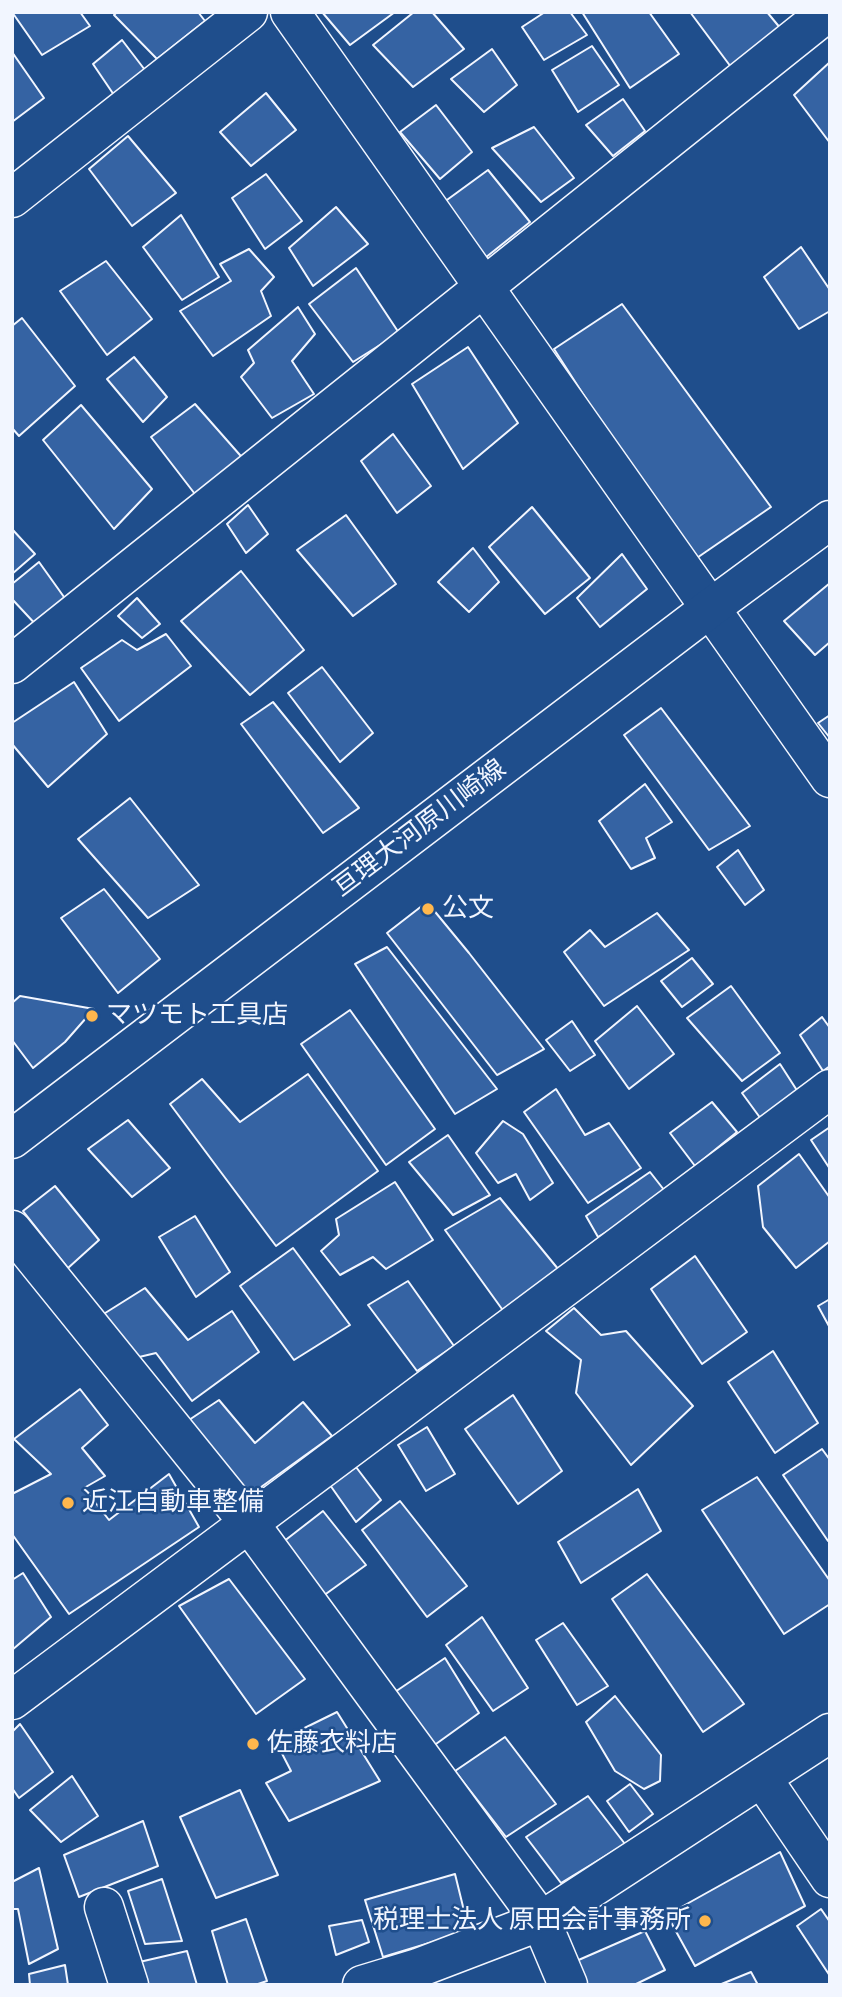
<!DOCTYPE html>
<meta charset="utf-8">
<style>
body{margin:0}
#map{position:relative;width:842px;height:1997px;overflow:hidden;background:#1f4e8c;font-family:Signika,sans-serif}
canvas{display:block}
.frame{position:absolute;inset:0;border:14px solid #f2f6ff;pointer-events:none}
</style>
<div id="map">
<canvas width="842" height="1997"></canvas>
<div class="frame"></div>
</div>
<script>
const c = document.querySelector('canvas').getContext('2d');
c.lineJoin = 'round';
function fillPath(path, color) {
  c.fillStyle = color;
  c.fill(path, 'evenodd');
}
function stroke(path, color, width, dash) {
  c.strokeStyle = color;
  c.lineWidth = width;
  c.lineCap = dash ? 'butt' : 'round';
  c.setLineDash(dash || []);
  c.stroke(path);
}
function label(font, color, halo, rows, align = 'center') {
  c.font = font + ' Signika,"Noto Sans JP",sans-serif';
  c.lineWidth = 5;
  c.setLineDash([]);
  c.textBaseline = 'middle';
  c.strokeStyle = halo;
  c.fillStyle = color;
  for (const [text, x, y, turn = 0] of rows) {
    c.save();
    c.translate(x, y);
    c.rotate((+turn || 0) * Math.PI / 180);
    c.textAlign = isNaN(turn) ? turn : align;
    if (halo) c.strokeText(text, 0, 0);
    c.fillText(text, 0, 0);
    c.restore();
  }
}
const building = new Path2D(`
 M12,12H80L90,26L42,55Z
 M117,12H198L205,21L157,59L114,15Z
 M322,12H395L350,45Z
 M414,12H432L464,49L413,87L373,45Z
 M545,12H570L587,35L544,60L522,27Z
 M582,12H649L679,54L630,88Z
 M690,12H767L781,29L731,67Z
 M122,40L148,74L114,95L93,64Z
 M592,46L619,85L578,112L552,70Z
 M492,49L517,85L484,112L451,79Z
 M12,52L44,98L12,122Z
 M830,62V143L794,95Z
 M266,93L296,130L251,166L220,132Z
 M623,99L645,131L613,156L586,125Z
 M436,105L472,152L440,179L400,132Z
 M534,127L574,178L541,202L492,148Z
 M128,136L176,193L132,226L89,169Z
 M488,170L530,222L485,258L440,205Z
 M266,174L302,221L265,249L232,198Z
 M336,207L368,244L313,286L289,248Z
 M181,215L219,277L182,300L143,247Z
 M801,247L830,290V311L799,329L764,277Z
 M249,249L274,277L261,291L271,316L213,356L180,311L231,281L220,264Z
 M106,261L152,319L107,355L60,291Z
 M356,268L399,333L353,362L309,304Z
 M622,304L771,507L691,562L554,349Z
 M298,307L315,334L292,361L314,394L272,418L241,377L254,363L248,350Z
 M22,318L75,386L19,436L12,428V326Z
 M468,347L518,423L463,469L412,384Z
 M134,357L167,397L143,422L107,379Z
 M195,404L247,463L198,498L151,437Z
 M81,405L152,489L114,529L43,440Z
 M393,434L431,486L397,513L361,461Z
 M248,505L268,534L246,553L227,524Z
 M532,507L590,578L545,614L489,547Z
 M346,515L396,584L353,616L297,550Z
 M12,529L35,554L12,574Z
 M473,548L499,582L469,612L438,582Z
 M622,554L647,589L600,627L577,598Z
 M39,562L69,604L39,628L12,599V584Z
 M241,571L304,650L250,695L181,621Z
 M830,583V642L815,655L784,621Z
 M137,598L160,624L142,638L118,616Z
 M166,634L191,666L119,721L81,668L122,640L137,650Z
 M322,667L373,733L340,762L288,693Z
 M74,682L107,734L48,787L12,744V723Z
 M273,702L359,808L323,833L241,724Z
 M661,708L750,826L709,850L624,735Z
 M830,715V738L818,723Z
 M645,784L672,822L646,838L655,858L631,869L599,821Z
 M130,798L199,885L148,918L78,839Z
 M738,850L764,890L745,905L717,867Z
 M104,889L160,959L118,993L61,918Z
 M427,902L469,953L544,1049L497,1075L387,933Z
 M657,913L689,950L604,1006L564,952L590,930L605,947Z
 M387,947L497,1089L455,1114L355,964Z
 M692,958L713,984L682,1007L661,981Z
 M731,986L780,1053L742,1081L687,1018Z
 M20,996L94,1009L65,1042L33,1068L12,1040V1003Z
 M637,1006L674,1054L629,1089L595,1041Z
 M350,1010L435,1129L386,1165L301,1044Z
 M822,1017L830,1028V1066L823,1071L800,1035Z
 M572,1021L595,1055L570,1071L546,1040Z
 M780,1064L798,1092L761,1119L742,1093Z
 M308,1074L378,1171L276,1246L170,1104L202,1079L240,1122Z
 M556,1089L585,1135L609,1123L641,1168L588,1203L524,1112Z
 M712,1102L737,1132L695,1166L670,1133Z
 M128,1120L170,1168L132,1197L88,1149Z
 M503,1121L523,1134L553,1183L530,1200L516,1174L498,1183L476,1153Z
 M830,1127V1169L811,1140Z
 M448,1135L490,1195L453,1215L409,1162Z
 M799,1154L830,1198V1241L796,1268L763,1227L758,1186Z
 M650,1172L668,1195L598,1237L586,1216Z
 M395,1182L433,1240L386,1269L373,1257L340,1275L321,1251L339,1235L336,1219Z
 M55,1186L99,1240L68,1268L23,1211Z
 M500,1198L563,1275L507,1316L445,1230Z
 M195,1216L230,1272L196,1297L159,1237Z
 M293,1248L350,1325L294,1360L240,1286Z
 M695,1256L747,1332L702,1364L651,1289Z
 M408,1281L454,1346L417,1371L368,1305Z
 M145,1288L188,1340L232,1311L259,1352L192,1401L156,1353L135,1358L102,1315Z
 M830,1299V1328L818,1306Z
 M574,1308L601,1335L626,1331L693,1406L631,1465L576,1393L581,1360L546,1331Z
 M773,1351L818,1423L775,1453L728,1382Z
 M80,1389L108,1425L82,1448L105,1476L84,1488L109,1520L169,1474L199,1527L69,1614L12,1534V1494L51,1474L14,1439Z
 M513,1395L562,1471L518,1504L465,1429Z
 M219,1400L255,1443L303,1402L332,1436L250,1495L186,1422Z
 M427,1427L455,1474L426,1491L398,1445Z
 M822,1449L830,1460V1540L828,1541L783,1475Z
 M356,1467L381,1500L356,1522L330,1485Z
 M757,1477L830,1581V1604L784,1634L702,1510Z
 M638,1489L661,1531L581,1583L558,1542Z
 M400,1501L467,1586L427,1617L362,1530Z
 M323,1511L366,1565L323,1596L283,1542Z
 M23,1573L51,1617L12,1650V1580Z
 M647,1574L744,1704L703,1732L612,1599Z
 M229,1579L305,1679L256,1714L179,1606Z
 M482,1617L528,1688L493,1711L446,1645Z
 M563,1623L608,1686L577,1705L536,1640Z
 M445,1658L479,1713L429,1749L389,1696Z
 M615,1696L661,1755L660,1781L644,1789L615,1771L586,1722Z
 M337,1712L380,1781L289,1821L266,1783L291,1771L276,1742Z
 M20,1724L53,1772L19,1798L12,1788V1732Z
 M505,1737L556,1804L506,1837L455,1771Z
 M72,1776L98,1816L61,1842L30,1810Z
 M630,1784L653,1814L629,1832L607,1801Z
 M240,1790L278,1875L216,1898L180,1817Z
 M588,1796L625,1844L561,1883L526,1837Z
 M143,1821L158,1866L79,1897L64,1855Z
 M780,1852L805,1906L695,1966L667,1915Z
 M39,1868L58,1949L29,1964L18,1909H12V1882Z
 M455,1874L469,1931L383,1957L365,1900Z
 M162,1879L182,1941L145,1944L128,1891Z
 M821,1909L830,1922V1976L797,1926Z
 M246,1919L267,1981L255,1985H228L212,1931Z
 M362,1920L369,1942L336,1955L329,1926Z
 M645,1931L665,1970L634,1985H584L574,1962Z
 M187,1951L197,1985H143L135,1963Z
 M65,1965L68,1985H30L29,1974Z
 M751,1972L758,1985H719Z`);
fillPath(building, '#3563a3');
stroke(building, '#f2f6ff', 2);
const minor = new Path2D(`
 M290,12C471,267 649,524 830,778
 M12,198L248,12
 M12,664L828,12
 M12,1230L249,1523L541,1921L568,1985
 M12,1700L830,1089
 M762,1778L830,1878
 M104,1907L129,1985
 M362,1985L418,1968L541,1921L830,1733`);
const major = new Path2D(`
 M12,1139L709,609L830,520`);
stroke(minor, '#f2f6ff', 41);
stroke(major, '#f2f6ff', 41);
stroke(minor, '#1f4e8c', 38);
stroke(major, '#1f4e8c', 38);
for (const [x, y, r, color] of [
 [428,909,7,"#ffb74d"],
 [92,1016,7,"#ffb74d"],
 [68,1503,7,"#ffb74d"],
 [253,1744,7,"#ffb74d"],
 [705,1921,7,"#ffb74d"]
]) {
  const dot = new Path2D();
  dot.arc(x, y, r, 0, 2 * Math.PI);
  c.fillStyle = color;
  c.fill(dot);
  stroke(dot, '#1f4e8c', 2.5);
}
label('26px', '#f2f6ff', '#1f4e8c', [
 ["亘理大河原川崎線",420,829,-37]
]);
label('26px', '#f2f6ff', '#1f4e8c', [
 ["公文",442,909],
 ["マツモト工具店",106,1016],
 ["近江自動車整備",82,1503],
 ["佐藤衣料店",267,1744],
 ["税理士法人 原田会計事務所",691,1921,"right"]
], 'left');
</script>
